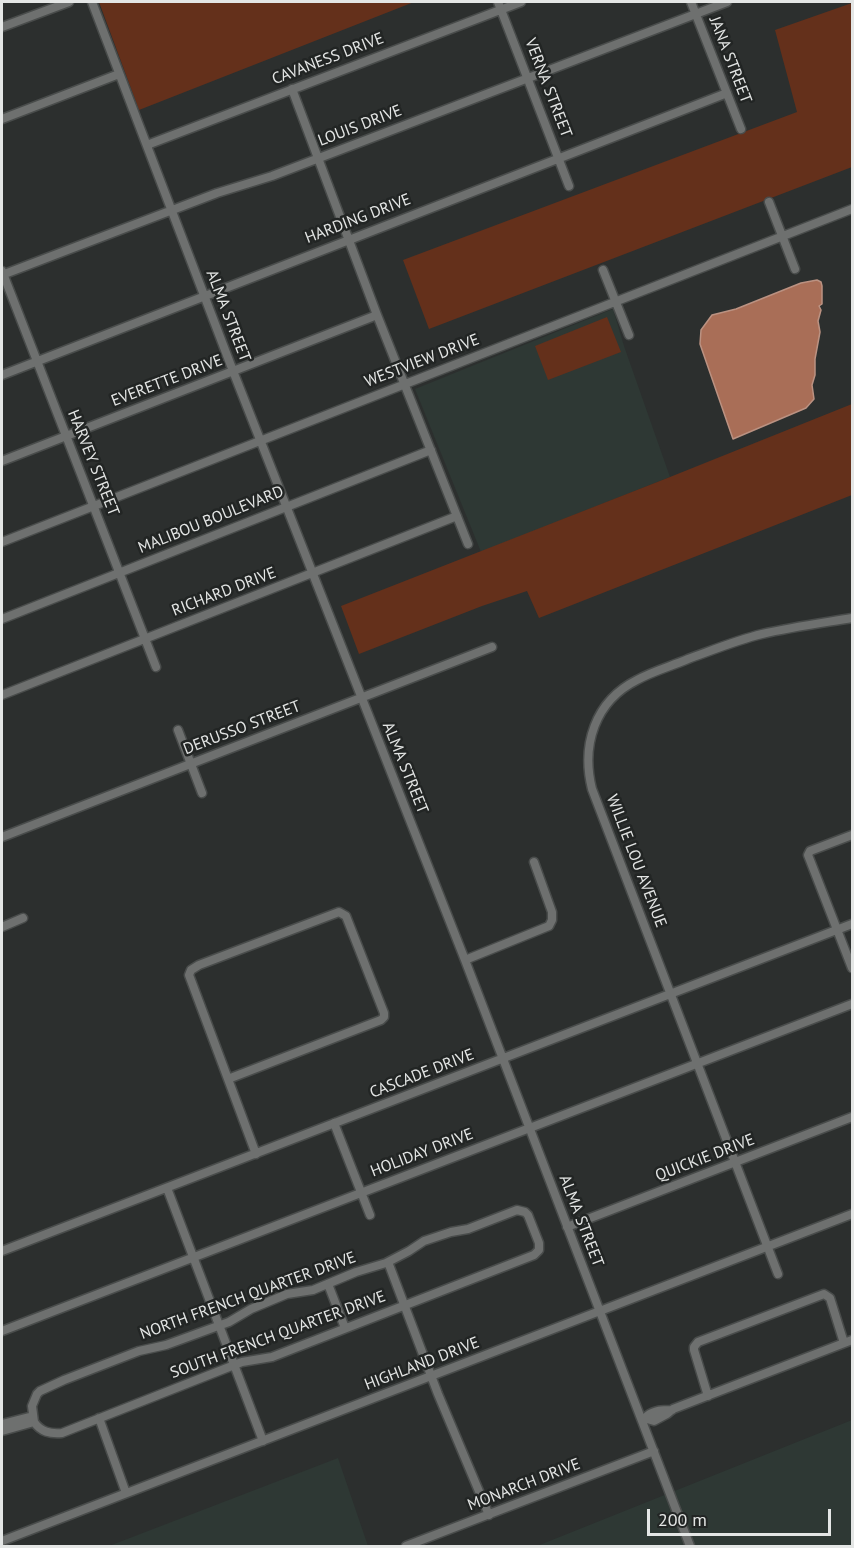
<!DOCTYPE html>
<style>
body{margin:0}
#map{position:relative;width:854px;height:1548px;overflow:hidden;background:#2c2f2e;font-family:"PT Sans",sans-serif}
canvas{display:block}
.frame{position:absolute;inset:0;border:3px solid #e4e6e5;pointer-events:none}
.scale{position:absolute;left:647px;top:1509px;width:184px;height:27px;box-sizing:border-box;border:3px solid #e4e6e5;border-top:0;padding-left:8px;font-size:18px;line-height:21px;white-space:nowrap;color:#e4e6e5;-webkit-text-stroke:4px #222524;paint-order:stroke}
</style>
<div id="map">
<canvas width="854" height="1548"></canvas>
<div class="frame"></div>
<div class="scale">200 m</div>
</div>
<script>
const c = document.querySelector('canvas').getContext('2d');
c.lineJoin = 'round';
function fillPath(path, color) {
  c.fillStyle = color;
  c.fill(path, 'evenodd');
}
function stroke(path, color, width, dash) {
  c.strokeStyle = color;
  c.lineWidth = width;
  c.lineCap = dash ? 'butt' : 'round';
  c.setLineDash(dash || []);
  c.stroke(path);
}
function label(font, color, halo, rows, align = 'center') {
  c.font = font + ' "PT Sans",sans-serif';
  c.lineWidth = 5;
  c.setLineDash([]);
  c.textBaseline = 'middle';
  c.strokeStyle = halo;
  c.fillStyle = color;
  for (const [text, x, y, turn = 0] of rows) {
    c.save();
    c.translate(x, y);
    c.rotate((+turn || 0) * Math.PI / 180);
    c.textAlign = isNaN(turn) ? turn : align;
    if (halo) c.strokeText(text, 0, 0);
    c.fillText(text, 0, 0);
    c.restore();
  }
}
fillPath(new Path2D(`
 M613,309L624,346L670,477L481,552L415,389Z
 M852,1420V1546H537Z
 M338,1458L368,1546H109Z`), '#2e3834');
fillPath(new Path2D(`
 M99,2H414L139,110Z
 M852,3V167L429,329L403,260L797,112L775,30Z
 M607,317L621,352L548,380L535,346Z
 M852,404V495L539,618L527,591L482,606L359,654L341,606L670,477Z`), '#64301b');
const water = new Path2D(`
 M817,280L821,282L822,286V304L819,306L821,310L818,321L820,332L815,359V375L812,385L814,399L806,408L733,439L700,344L701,330L712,315L736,309L801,283Z`);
fillPath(water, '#a96e57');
stroke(water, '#bb9282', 1.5);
const minor = new Path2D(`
 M92,2L233,371L465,960L690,1546
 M498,2L569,186
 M691,2L741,129
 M2,27L69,2
 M292,89L377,315L468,544
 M2,119L119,74
 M147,145L521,2
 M769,202L795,269
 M603,270L629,335
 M2,271L156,667
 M2,275L217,193L272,176L727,2
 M2,375L727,93
 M2,461L377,315
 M2,542L852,209
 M2,619L431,450
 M2,695L457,516
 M178,730L202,793
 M852,835L810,851L808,855L852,968
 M2,837L492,647
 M339,912L346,916L384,1013V1017L381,1020L228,1079L189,975L191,970L199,965Z
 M2,927L23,918
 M465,960L549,926L552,920V912L534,862
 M228,1079L256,1154
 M334,1123L370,1215
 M167,1188L263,1441
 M517,1210L525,1212L528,1215L539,1243V1250L534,1255L272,1357L242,1362L62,1433C50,1434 41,1432 34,1422L32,1406L37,1394L40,1391L64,1380L139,1351L166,1345L229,1322L251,1309L287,1294L313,1290L356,1272L386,1263L409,1251L424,1241L451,1232L468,1229Z
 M567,1227L852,1117
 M2,1251L852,924
 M388,1262L438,1394L489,1515
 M778,1274L592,789C581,745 595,701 637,680C653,671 672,666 688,659C713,650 737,640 762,634C792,627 822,623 852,618
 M328,1284L345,1328
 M2,1331L852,1004
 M708,1396L694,1350V1347L698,1342L824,1294L830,1298L844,1343
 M99,1418L126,1493
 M647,1419V1416C655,1410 662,1410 672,1410
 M642,1421L647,1419L654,1421L667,1414L673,1409L852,1340
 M2,1424L33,1416
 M2,1431L34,1422
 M2,1541L852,1214
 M406,1546L654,1451`);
stroke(minor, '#494c4b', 11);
stroke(minor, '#6e706f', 8);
label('16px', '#e4e6e5', '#222524', [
 ["CAVANESS DRIVE",328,59,-21],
 ["JANA STREET",730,60,69],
 ["VERNA STREET",548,88,69],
 ["LOUIS DRIVE",360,126,-21],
 ["HARDING DRIVE",358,219,-21],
 ["ALMA STREET",228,316,69],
 ["WESTVIEW DRIVE",422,361,-21],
 ["EVERETTE DRIVE",167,381,-21],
 ["HARVEY STREET",93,463,68],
 ["MALIBOU BOULEVARD",211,520,-22],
 ["RICHARD DRIVE",224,592,-21],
 ["DERUSSO STREET",242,728,-21],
 ["ALMA STREET",405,768,68],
 ["WILLIE LOU AVENUE",636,861,69],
 ["CASCADE DRIVE",422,1074,-21],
 ["HOLIDAY DRIVE",422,1153,-21],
 ["QUICKIE DRIVE",705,1158,-21],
 ["ALMA STREET",581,1221,69],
 ["NORTH FRENCH QUARTER DRIVE",248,1296,-20],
 ["SOUTH FRENCH QUARTER DRIVE",278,1335,-20],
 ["HIGHLAND DRIVE",422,1364,-21],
 ["MONARCH DRIVE",524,1485,-21]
]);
</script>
